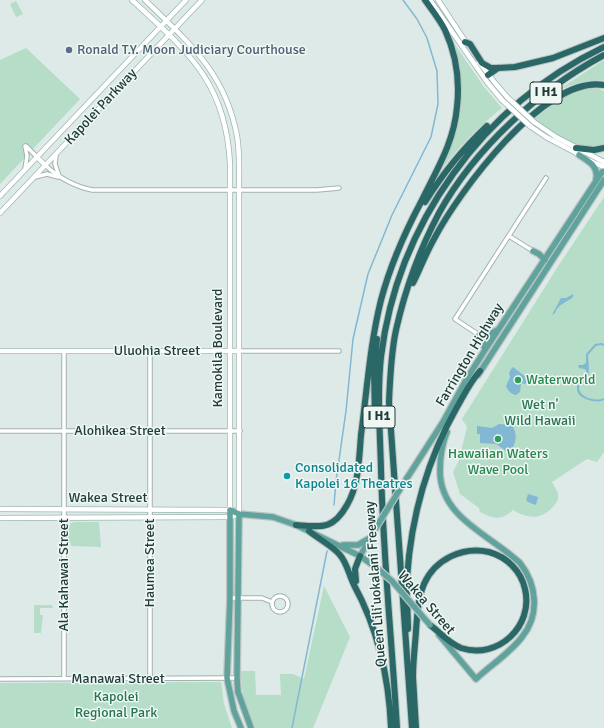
<!DOCTYPE html>
<meta charset="utf-8">
<style>
body{margin:0}
canvas{display:block;background:#deeae7}
</style>
<canvas width="604" height="728"></canvas>
<script>
const c = document.querySelector('canvas').getContext('2d');
c.lineJoin = 'round';
function fillPath(path, color) {
  c.fillStyle = color;
  c.fill(path, 'evenodd');
}
function stroke(path, color, width, dash) {
  c.strokeStyle = color;
  c.lineWidth = width;
  c.lineCap = dash ? 'butt' : 'round';
  c.setLineDash(dash || []);
  c.stroke(path);
}
function label(font, color, halo, rows, align = 'center') {
  c.font = font + ' Signika,sans-serif';
  c.lineWidth = 3;
  c.setLineDash([]);
  c.textBaseline = 'middle';
  c.strokeStyle = halo;
  c.fillStyle = color;
  for (const [text, x, y, turn = 0] of rows) {
    c.save();
    c.translate(x, y);
    c.rotate((+turn || 0) * Math.PI / 180);
    c.textAlign = isNaN(turn) ? turn : align;
    if (halo) c.strokeText(text, 0, 0);
    c.fillText(text, 0, 0);
    c.restore();
  }
}
fillPath(new Path2D(`
 M16,1L23,14L16,17L10,4Z
 M449,36L484,87L502,108C478,127 457,148 439,173L459,98Z
 M26,48L80,99L0,184V60Z
 M604,60V81C586,79 571,85 555,92Z
 M587,89H599L604,91V145C578,154 553,134 532,120L562,98Z
 M604,197V452L597,462L587,459L552,482L558,493V500C546,519 531,521 513,510C501,521 494,519 480,512L479,508L460,494L453,472L459,460L467,427L462,419L557,268Z
 M75,522H99L101,547L71,546V543H68V527L71,523Z
 M324,586L350,637L313,728H255L244,702L240,671H255L256,695H281L280,674H293L304,679Z
 M34,605H52L53,608H40V615H43L41,633H34Z
 M221,682L224,704L232,728H0V683Z`), '#b5ddc7');
fillPath(new Path2D(`
 M573,294V297C566,303 558,304 555,313L552,315L561,298H566Z
 M602,343L604,344V346L601,345L596,346L588,355C588,361 590,369 588,375C585,381 580,382 579,389C581,398 596,402 604,398V400C597,404 577,399 577,389C576,382 584,378 587,373L585,369L579,368L578,365H583L586,363V354L595,344Z
 M513,367L527,378L528,382L525,384L521,383L520,392L516,395C511,394 508,391 506,386L510,377L509,373L511,369Z
 M499,424L512,425C518,435 516,442 511,451H506L496,444L480,443V434H477V426L492,428Z
 M528,494L538,497L536,505L528,502L526,500Z`), '#82b8d3');
stroke(new Path2D(`
 M334,505L336,481L346,411L353,339L368,274L392,215L431,137L438,104L437,71L427,38L417,19L403,0
 M292,728L327,551`), '#82b8d3', 1.5);
const street = new Path2D(`
 M25,146L27,156L25,169
 M26,146L37,157
 M56,155L55,164L59,176
 M45,165C59,178 73,186 92,190H317L339,188
 M35,177L47,174L58,177
 M509,236L533,251
 M479,335L455,319L546,178
 M64,351V679
 M150,351V679
 M239,351H339
 M0,431H240
 M272 604a8 8 0 1 1 16 0a8 8 0 1 1-16 0Z
 M230,598H262L272,602
 M0,679L237,678`);
const secondary = new Path2D(`
 M430,0L487,82L502,100
 M438,0L467,44
 M479,62L495,83L507,97
 M534,122L556,137L604,162
 M530,126L546,137L582,156
 M37,157L45,165
 M588,160L604,167
 M0,196L186,0
 M0,213L202,0
 M0,351H239
 M0,509L230,510V164C226,82 188,52 132,0
 M0,518L230,517L239,514V190C239,172 240,153 237,136C225,72 189,43 145,0`);
const primary = new Path2D(`
 M579,155C588,161 599,166 596,179
 M533,251L539,254L545,260
 M479,335L487,336L497,330
 M479,335L483,341L485,350
 M478,375L604,180
 M407,478L443,422L466,380L485,350L602,172L604,171
 M239,514L237,678L238,692L251,728
 M343,545H358L370,538
 M360,556L369,540
 M439,635L476,679C491,665 510,653 522,637C540,615 537,585 520,563C491,535 440,518 440,471C440,457 442,444 447,432
 M241,728L234,711L227,678L230,598V510L239,514L273,517L296,525L360,556L377,568`);
const highway = new Path2D(`
 M465,42L470,44L482,63L491,68H498L515,67L553,58L604,38
 M488,75L498,68
 M576,148L594,150L604,148
 M425,202C444,172 461,151 487,126
 M413,283C420,269 426,253 434,239C458,193 544,75 604,85
 M375,418L374,371L377,339
 M296,525C322,527 333,530 347,505C359,485 359,458 361,435C367,390 370,344 381,300C390,266 404,234 421,202C436,171 454,143 457,107C460,81 456,54 445,30C440,20 432,10 425,0
 M309,531C317,538 334,547 340,555C347,563 349,575 354,585C378,629 389,678 391,728
 M356,581L355,569L360,556
 M408,629C408,612 406,595 407,578C411,517 427,460 457,407C464,395 470,382 480,371
 M397,728C392,642 383,556 381,469C380,432 377,395 381,357C397,224 483,105 604,47
 M412,728L389,402C390,378 391,353 396,330C405,290 420,249 439,213C475,148 539,90 604,55
 M416,728C415,711 414,694 413,677C413,662 415,646 416,631C417,616 418,598 424,584C435,559 463,546 489,552C507,557 521,571 525,589C534,626 498,660 461,648C448,643 441,633 430,625`);
stroke(street, '#a1b2af', 5.5);
stroke(secondary, '#9cb7b2', 6);
stroke(primary, '#bcc4c3', 8);
stroke(highway, '#bcc4c3', 8);
stroke(street, '#fff', 3.5);
stroke(secondary, '#fff', 4.5);
stroke(primary, '#60a39d', 5.5);
stroke(highway, '#296866', 6);
const secondaryBridge = new Path2D(`
 M507,97L534,122
 M502,100L530,126`);
const primaryBridge = new Path2D(`
 M372,534L407,478
 M377,568L392,581L430,625`);
stroke(secondaryBridge, '#9cb7b2', 6, []);
stroke(primaryBridge, '#bcc4c3', 8, []);
stroke(secondaryBridge, '#fff', 4.5);
stroke(primaryBridge, '#60a39d', 5.5);
for (const [x, y, r, color] of [
 [69,50,4,"#5c6f8a"],
 [518,380,4,"#2e9e5b"],
 [498,439,4,"#2e9e5b"],
 [287,476,4,"#0f9aa8"]
]) {
  const dot = new Path2D();
  dot.arc(x, y, r, 0, 2 * Math.PI);
  c.fillStyle = color;
  c.fill(dot);
  stroke(dot, '#eef7f4', 1.5);
}
for (const [x, y, w] of [
 [546,93,32],
 [379,417,32]
]) {
  const box = new Path2D();
  box.roundRect(x - w / 2, y - 11, w, 22, 3);
  c.fillStyle = '#eef7f4';
  c.fill(box);
  stroke(box, '#1e3b38', 1);
}
label('bold 13px', '#1e3b38', null, [
 ["I H1",546,93],
 ["I H1",379,417]
]);
label('14px', '#4e5e75', '#eef7f4', [
 ["Ronald T.Y. Moon Judiciary Courthouse",77,50]
], 'left');
label('14px', '#1e3b38', '#eef7f4', [
 ["Kapolei Parkway",101,107,-47],
 ["Kamokila Boulevard",218,348,-90],
 ["Uluohia Street",157,351],
 ["Farrington Highway",470,355,-59],
 ["Alohikea Street",120,431],
 ["Wakea Street",108,498],
 ["Haumea Street",150,563,-90],
 ["Ala Kahawai Street",64,575,-90],
 ["Queen Liliʻuokalani Freeway",376,584,-94],
 ["Wakea Street",426,603,49],
 ["Manawai Street",118,679]
]);
label('14px', '#27864d', '#eef7f4', [
 ["Waterworld",526,380],
 ["Hawaiian Waters",498,454,"center"],
 ["Wave Pool",498,470,"center"]
], 'left');
label('14px', '#277352', '#eef7f4', [
 ["Wet n'",540,405],
 ["Wild Hawaii",540,421],
 ["Kapolei",116,697],
 ["Regional Park",116,713]
]);
label('14px', '#0d838f', '#eef7f4', [
 ["Consolidated",295,468],
 ["Kapolei 16 Theatres",295,484]
], 'left');
</script>
